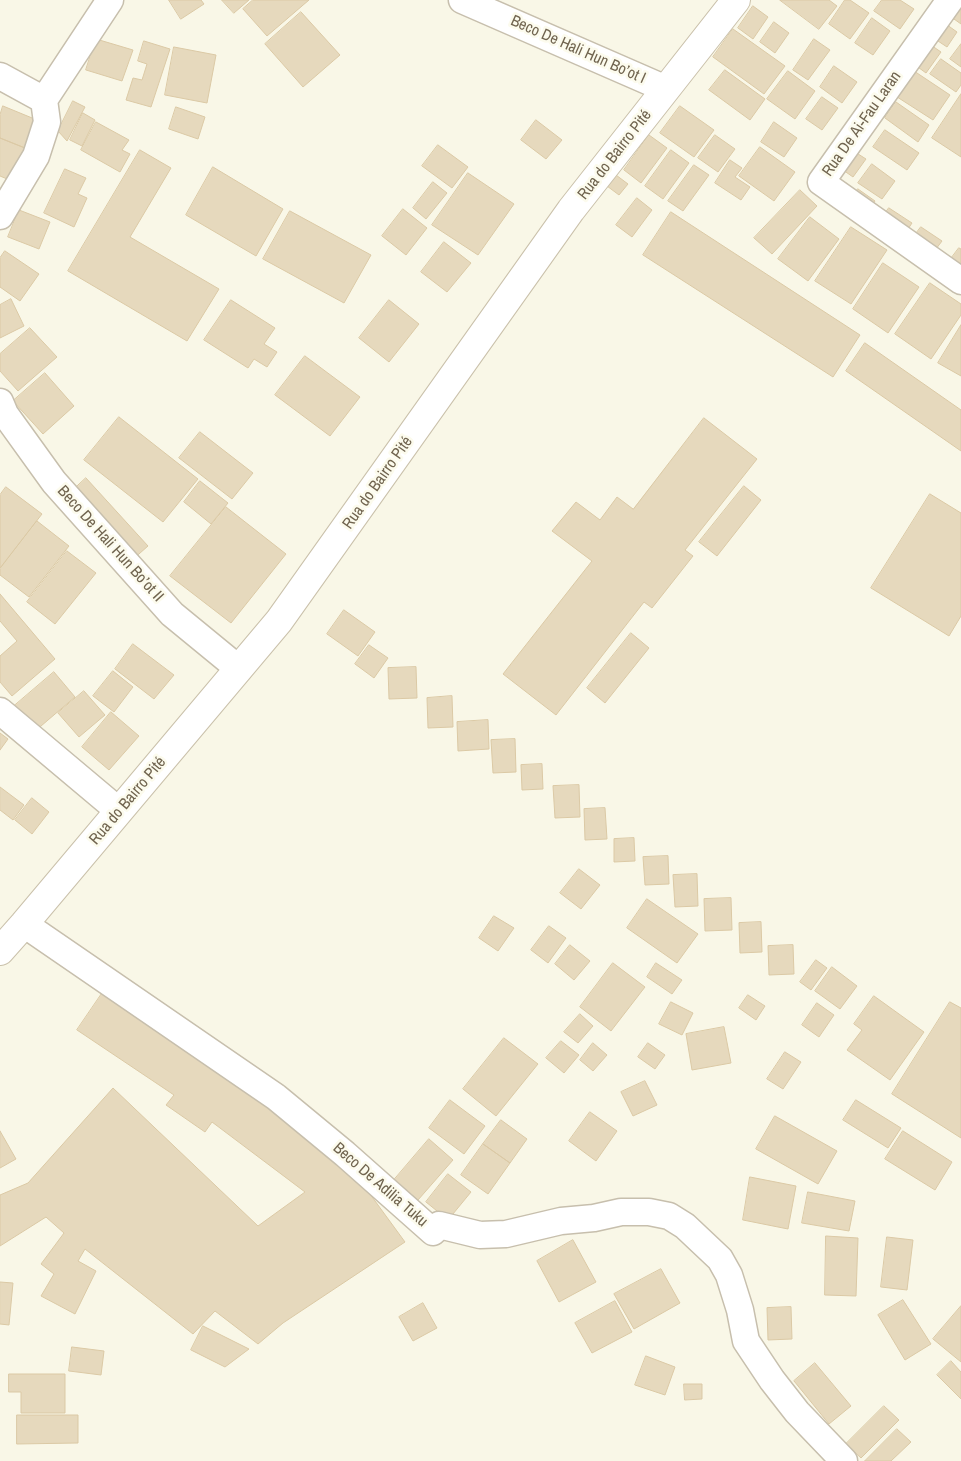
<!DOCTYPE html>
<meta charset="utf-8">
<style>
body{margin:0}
canvas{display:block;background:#f9f7e7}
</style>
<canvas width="961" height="1461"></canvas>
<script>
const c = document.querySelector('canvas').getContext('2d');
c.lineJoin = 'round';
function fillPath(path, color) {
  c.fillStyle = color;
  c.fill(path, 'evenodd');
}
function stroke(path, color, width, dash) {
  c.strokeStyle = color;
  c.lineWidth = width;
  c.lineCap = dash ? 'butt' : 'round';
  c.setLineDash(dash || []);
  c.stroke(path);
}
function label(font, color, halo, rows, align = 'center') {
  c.font = font + ' "Archivo Narrow",sans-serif';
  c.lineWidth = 5;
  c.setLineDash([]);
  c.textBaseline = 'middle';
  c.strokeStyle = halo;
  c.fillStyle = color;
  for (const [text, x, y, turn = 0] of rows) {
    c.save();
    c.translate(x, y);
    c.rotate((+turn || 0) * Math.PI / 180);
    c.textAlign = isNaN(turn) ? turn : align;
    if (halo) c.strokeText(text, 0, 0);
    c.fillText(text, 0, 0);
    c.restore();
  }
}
const building = new Path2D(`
 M169,0H201L204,4L181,19Z
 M222,0H249L234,13Z
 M253,0H309L267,36L243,9Z
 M780,0H829L837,6L819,29Z
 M845,0H850L869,13L850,39L829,24Z
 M882,0H900L914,9L900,29L874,11Z
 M961,0V24L947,14Z
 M753,6L768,17L753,39L738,28Z
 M301,12L340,55L303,87L265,44Z
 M872,18L890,31L873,55L855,43Z
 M774,22L789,33L775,53L760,42Z
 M943,22L957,32L947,47L932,37Z
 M733,29L785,66L764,94L713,57Z
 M96,39L133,50L122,81L86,70Z
 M814,39L830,50L808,80L793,70Z
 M144,41L170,49L151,107L126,100L133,78L142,80L147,64L138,61Z
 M925,41L941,52L926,73L911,62Z
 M961,44V67L950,59Z
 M174,47L216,55L207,103L165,95Z
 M941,59L961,73V85L956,92L930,74Z
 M834,66L857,82L842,103L820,87Z
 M911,69L950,95L933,120L894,95Z
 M725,70L765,99L750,120L709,90Z
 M788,71L815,91L795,119L767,99Z
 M961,94V157L932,138Z
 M822,97L838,108L822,130L806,119Z
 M73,101L85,107L67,141L58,131Z
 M896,102L929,125L918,142L885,118Z
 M3,106L37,120L25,148L0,138V115Z
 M680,106L714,130L694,157L660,133Z
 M176,107L205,117L198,139L169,129Z
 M83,113L95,120L82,146L70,140Z
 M536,120L562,140L546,159L521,140Z
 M96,122L129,140L122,150L130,154L120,172L81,150Z
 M774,122L797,138L784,157L761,142Z
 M885,130L919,153L907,170L873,147Z
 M649,135L667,148L641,183L624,170Z
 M715,135L735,149L718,172L698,158Z
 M0,138L25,148L12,181L0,176Z
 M438,145L468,167L452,188L422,166Z
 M760,147L795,172L774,201L739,176Z
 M140,150L171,168L130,237L219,289L187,341L68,271Z
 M671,150L689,163L663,199L645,186Z
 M855,152L866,159L853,177L843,170Z
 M730,160L742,168L735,177L750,187L741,200L715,183Z
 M872,164L895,181L882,199L858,183Z
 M694,165L709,175L683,211L668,201Z
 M213,167L283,209L256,256L186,215Z
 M65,169L86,178L78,194L87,198L74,227L44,213Z
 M468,173L514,204L478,255L432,225Z
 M616,175L628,184L619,195L607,186Z
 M433,182L447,193L426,219L413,208Z
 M858,189L875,201L868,211L851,199Z
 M800,190L817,206L772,254L754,238Z
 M637,198L652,210L632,237L616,225Z
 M889,208L912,223L904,235L881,219Z
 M403,209L427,228L406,255L382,236Z
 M19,210L50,222L39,249L8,237Z
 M290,211L371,255L344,303L263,259Z
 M671,212L860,335L833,377L643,255Z
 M810,217L839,239L808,281L778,259Z
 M851,227L887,250L851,304L815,281Z
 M921,227L942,241L933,253L912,239Z
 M444,242L471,263L447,292L421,272Z
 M959,248L961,249V274L947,264Z
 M5,251L39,274L20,301L0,287V258Z
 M883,263L919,287L888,333L853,309Z
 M930,283L961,304V315L931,359L895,334Z
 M11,299L24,326L0,338V305Z
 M231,300L275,328L264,344L277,352L267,367L254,359L248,368L204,340Z
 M389,300L419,324L389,362L359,338Z
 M961,325V376L938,363Z
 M30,328L57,357L18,391L0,371V354Z
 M865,343L961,410V451L846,371Z
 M305,356L360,397L330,436L275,395Z
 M45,373L74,406L43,434L13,401Z
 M119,417L198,479L163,522L84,460Z
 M704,418L757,459L685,550L693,556L652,608L644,602L556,715L503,674L592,561L552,531L576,502L600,520L617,497L633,509Z
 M200,432L253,473L232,499L179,458Z
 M86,478L148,546L131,561L69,494Z
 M200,481L228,503L211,524L184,502Z
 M744,486L761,500L717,556L699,542Z
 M6,487L42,514L0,568V495Z
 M930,494L961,513V616L949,636L871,588Z
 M226,507L286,554L231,623L170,576Z
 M37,521L69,546L29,597L0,575V569Z
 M67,551L96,573L55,624L27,602Z
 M0,594L55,659L12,696L0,682V656L17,641L0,621Z
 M344,610L375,632L358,656L327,634Z
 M631,633L649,648L605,703L587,688Z
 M133,644L174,675L154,699L115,669Z
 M369,645L388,658L374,678L355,664Z
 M416,667L417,698L389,699L388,668Z
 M113,671L133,687L114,712L93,696Z
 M54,672L75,697L34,732L13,707Z
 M84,691L105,715L79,737L58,713Z
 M452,696L453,727L428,728L427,698Z
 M111,712L139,736L109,770L82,747Z
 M488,720L489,749L458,751L457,722Z
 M0,733L8,739L0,750Z
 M515,739L516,772L493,773L491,740Z
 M542,764L543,789L522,790L521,765Z
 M579,785L580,817L555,818L553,786Z
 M0,787L24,805L13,820L0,810Z
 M32,798L49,812L32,834L15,820Z
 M605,808L607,839L585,840L584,809Z
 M634,838L635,861L614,862V839Z
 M668,856L669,884L645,885L643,857Z
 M579,869L600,885L581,909L560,893Z
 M697,874L698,906L675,907L673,875Z
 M731,898L732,930L705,931L704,899Z
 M647,899L698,934L677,963L627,928Z
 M494,916L514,928L498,951L479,938Z
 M761,922L762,952L740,953L739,923Z
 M549,926L566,938L548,963L531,950Z
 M570,945L590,961L574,980L555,964Z
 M793,945L794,974L769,975L768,946Z
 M816,960L827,968L811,990L800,982Z
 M613,963L645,987L611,1031L580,1007Z
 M656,963L682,980L672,994L647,977Z
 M832,967L857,986L840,1009L815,991Z
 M103,992L348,1164L405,1242L283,1323L258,1344L215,1311L193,1334L85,1249L78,1261L96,1271L75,1314L41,1296L54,1274L41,1264L64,1233L46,1217L0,1246V1195L28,1183L113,1088L258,1226L305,1192L212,1122L205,1132L166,1105L174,1095L77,1030Z
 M748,995L765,1006L756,1020L739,1008Z
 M874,996L924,1032L890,1080L847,1050L862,1030L854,1024Z
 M671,1002L693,1013L682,1035L659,1024Z
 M950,1002L961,1008V1138L892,1094Z
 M817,1003L834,1015L819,1037L802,1025Z
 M580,1014L593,1026L578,1043L564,1032Z
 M724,1027L731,1063L692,1070L686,1034Z
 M504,1038L538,1064L496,1116L463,1089Z
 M561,1041L579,1055L564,1073L546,1058Z
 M593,1043L607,1055L593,1071L580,1060Z
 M648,1043L665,1055L655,1069L638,1057Z
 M785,1052L801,1062L783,1089L767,1079Z
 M645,1081L657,1105L633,1116L621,1092Z
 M450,1100L485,1126L464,1154L429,1128Z
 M856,1100L901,1128L888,1148L843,1120Z
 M590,1112L617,1131L596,1161L569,1141Z
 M775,1116L837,1151L818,1184L756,1149Z
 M501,1120L527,1139L510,1163L483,1144Z
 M0,1131L16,1159L0,1168Z
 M903,1131L952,1162L935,1190L885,1159Z
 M429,1139L453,1160L418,1200L394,1180Z
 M483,1144L510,1163L488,1194L461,1175Z
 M448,1174L471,1192L448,1220L426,1202Z
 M750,1177L796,1186L788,1229L743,1220Z
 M808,1192L855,1201L849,1231L802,1223Z
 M826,1236L858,1238L856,1296L825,1295Z
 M887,1237L913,1240L907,1290L881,1287Z
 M573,1240L596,1282L559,1302L537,1261Z
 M661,1269L680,1303L634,1329L614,1294Z
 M0,1282L13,1283L9,1325L0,1324Z
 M903,1300L931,1344L905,1360L878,1315Z
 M615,1301L632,1332L592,1353L575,1323Z
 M423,1303L437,1328L413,1341L399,1317Z
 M961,1306V1362L933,1339Z
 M791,1307L792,1339L768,1340L767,1308Z
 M203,1326L249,1349L225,1367L191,1350Z
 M72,1347L104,1351L101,1375L69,1371Z
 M646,1356L675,1367L665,1395L635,1385Z
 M951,1361L961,1372V1399L937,1375Z
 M815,1363L851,1406L829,1424L794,1381Z
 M9,1374H65V1413H21V1392H9Z
 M684,1384H702V1399L685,1400Z
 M884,1406L899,1420L861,1458L846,1444Z
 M17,1415H78V1443L17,1444Z
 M897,1429L911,1442L891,1461H865Z`);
fillPath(building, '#e6d9bd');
stroke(building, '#dbc9a5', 1);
const minor = new Path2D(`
 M462,0L666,89
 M950,0L821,182L961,281
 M0,76L44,100L47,122L36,156L0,216
 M44,100L110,0
 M0,402L5,414L54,482L172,614L239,669
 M0,711L119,811
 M24,924L276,1097L345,1154L433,1232L439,1225L480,1235L506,1234L561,1221L594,1218L621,1212H649L669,1216L685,1226L720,1259L729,1275L740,1310L746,1341L772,1380L797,1412L844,1461`);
const secondary = new Path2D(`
 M0,951L24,924L279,621L571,210L736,0`);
stroke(minor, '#c7bfad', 29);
stroke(secondary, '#cac1ab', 30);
stroke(minor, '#fff', 26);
stroke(secondary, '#fff', 28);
label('16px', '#70644f', '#fcfbed', [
 ["Beco De Hali Hun Bo’ot I",578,50,24],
 ["Rua De Ai-Fau Laran",862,124,-55],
 ["Rua do Bairro Pité",615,155,-52],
 ["Rua do Bairro Pité",378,483,-55],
 ["Beco De Hali Hun Bo’ot II",110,544,48],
 ["Rua do Bairro Pité",128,801,-50],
 ["Beco De Adilia Tuku",380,1185,41]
]);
</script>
